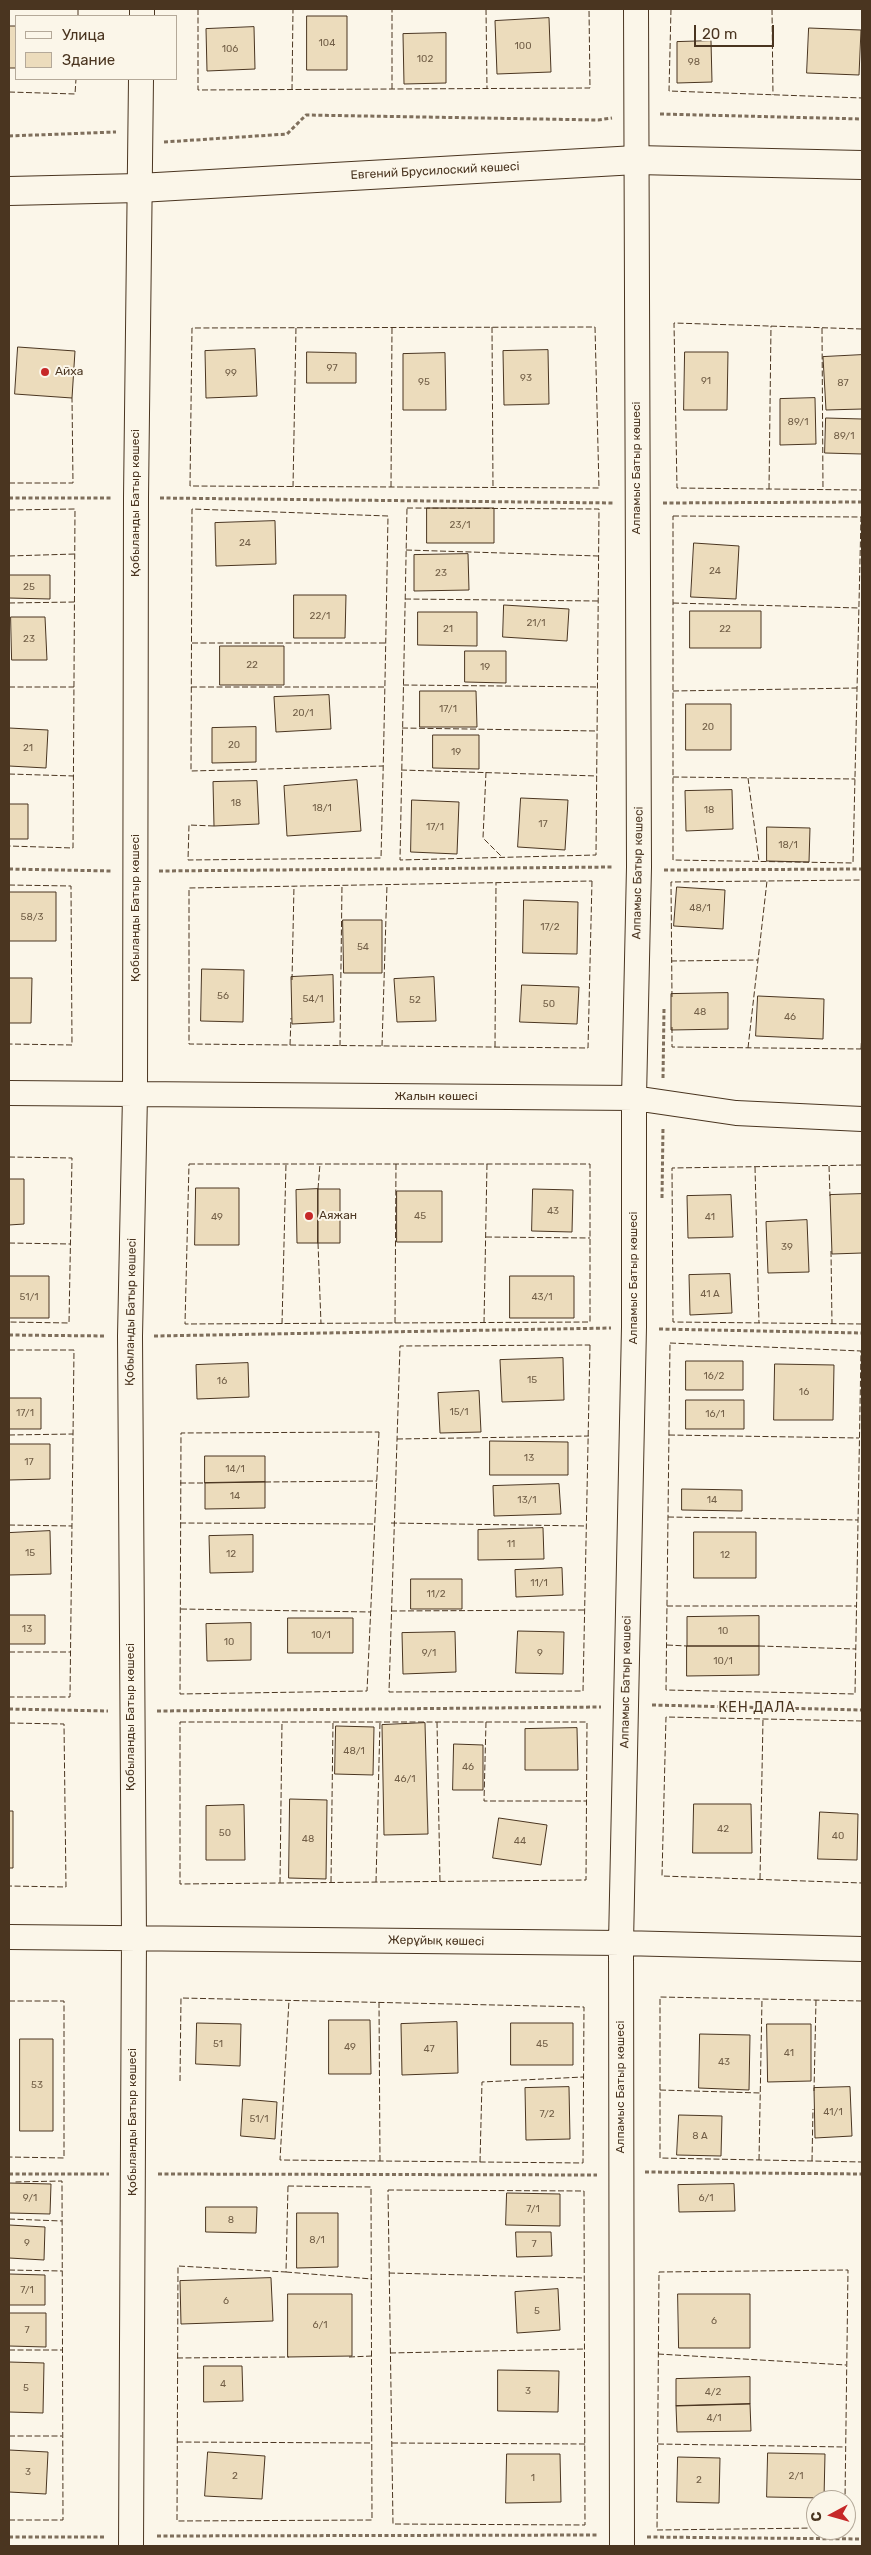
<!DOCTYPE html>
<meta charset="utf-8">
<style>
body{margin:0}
#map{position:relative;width:871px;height:2555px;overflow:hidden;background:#fbf6e9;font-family:Rubik,sans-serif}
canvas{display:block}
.frame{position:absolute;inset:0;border:10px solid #4a3520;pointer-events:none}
.legend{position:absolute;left:15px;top:15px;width:162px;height:65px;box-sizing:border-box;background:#fbf6e9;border:1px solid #b4a999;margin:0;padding:6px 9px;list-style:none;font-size:15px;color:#4a3520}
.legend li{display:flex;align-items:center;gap:10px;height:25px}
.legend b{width:25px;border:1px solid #b4a999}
.north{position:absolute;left:806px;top:2490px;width:50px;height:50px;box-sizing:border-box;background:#fbf6e9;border:1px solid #b4a999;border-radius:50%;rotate:264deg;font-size:14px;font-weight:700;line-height:20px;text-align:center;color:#4a3520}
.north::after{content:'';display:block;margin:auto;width:18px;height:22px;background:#c62828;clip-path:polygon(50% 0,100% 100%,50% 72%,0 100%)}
.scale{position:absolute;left:694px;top:25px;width:80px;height:22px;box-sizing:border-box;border:2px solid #4a3520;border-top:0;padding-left:6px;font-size:15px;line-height:18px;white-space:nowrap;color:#4a3520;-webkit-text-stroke:4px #fbf6e9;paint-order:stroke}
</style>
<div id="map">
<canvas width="871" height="2555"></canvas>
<div class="frame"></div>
<ul class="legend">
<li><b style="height:6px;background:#fbf6e9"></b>Улица</li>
<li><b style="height:14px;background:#ecdcbc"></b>Здание</li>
</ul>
<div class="north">С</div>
<div class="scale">20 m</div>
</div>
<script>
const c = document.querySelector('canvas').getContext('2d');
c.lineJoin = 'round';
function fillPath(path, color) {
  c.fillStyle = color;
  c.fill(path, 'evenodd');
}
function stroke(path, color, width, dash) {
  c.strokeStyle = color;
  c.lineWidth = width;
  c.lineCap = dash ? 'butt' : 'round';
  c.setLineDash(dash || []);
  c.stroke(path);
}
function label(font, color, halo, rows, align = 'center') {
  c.font = font + ' Rubik,sans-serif';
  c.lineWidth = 4;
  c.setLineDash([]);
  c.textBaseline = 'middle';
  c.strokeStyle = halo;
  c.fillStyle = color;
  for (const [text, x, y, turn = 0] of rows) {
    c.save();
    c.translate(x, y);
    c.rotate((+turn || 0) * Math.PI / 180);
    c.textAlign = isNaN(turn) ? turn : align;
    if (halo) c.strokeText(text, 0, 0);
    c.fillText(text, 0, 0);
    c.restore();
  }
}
const building = new Path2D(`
 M307,16H347V70H307Z
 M549,18L551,72L497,74L495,21Z
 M9,26H16V68H9Z
 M254,27L255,69L207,71L206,29Z
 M809,28L861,30L859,75L807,73Z
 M446,33V83L404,84L403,34Z
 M711,41L712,82L677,83V42Z
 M18,347L75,351L72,398L15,394Z
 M255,349L257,396L206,398L205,351Z
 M548,350L549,404L504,405L503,351Z
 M307,352L356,353V383H307Z
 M685,352H728L727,410H684Z
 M445,353L446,410H403V354Z
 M862,355V409L826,410L823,357Z
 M815,398L816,444L780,445V399Z
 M826,418L862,419V454L825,453Z
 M427,508H494V543H427Z
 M275,521L276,564L216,566L215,523Z
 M694,543L739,546L736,599L691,597Z
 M468,554L469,590L414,591V555Z
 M9,575H50V599L9,598Z
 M294,595H346L345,638H294Z
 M504,605L569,609L567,641L503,637Z
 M690,611H761V648H690Z
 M418,612H477V646L418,645Z
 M11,617H45L47,660H12Z
 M220,646H284V685H220Z
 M465,651H506V683L465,682Z
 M420,691H476L477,727H420Z
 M329,695L331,729L276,732L274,697Z
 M686,704H731V750H686Z
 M256,727V762L212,763V728Z
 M9,728L48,730L46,768L9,766Z
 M433,735H479V769L433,768Z
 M357,780L361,831L287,836L284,786Z
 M257,781L259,824L214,826L213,782Z
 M732,790L733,829L686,831L685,791Z
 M521,798L568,800L565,850L518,847Z
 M412,800L459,802L457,854L411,852Z
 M9,804H28V839H9Z
 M767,827L810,828L809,862L767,861Z
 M677,887L725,890L723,929L674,926Z
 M9,892H56V941H9Z
 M524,900L578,902L577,954L523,953Z
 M343,920H382V973H344Z
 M202,969L244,970L243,1022L201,1021Z
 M333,975L334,1022L292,1024L291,977Z
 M434,977L436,1021L397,1022L394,979Z
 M9,978H32L31,1023H9Z
 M522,985L579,987L577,1024L520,1022Z
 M728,993V1029L671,1030V994Z
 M758,996L824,999L823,1039L756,1036Z
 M9,1179H24V1224L9,1225Z
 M196,1188H239V1245H195Z
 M318,1189V1243H297L296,1190Z
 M318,1189H340V1243H318Z
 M533,1189L573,1190L572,1232L532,1231Z
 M397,1191H442V1242H397Z
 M862,1194V1253L832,1254L830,1195Z
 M731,1195L733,1237L688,1238L687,1196Z
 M807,1220L809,1272L768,1273L766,1222Z
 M730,1274L732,1313L690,1315L689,1275Z
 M9,1276H49V1318H9Z
 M510,1276H574V1318H510Z
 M563,1358L564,1400L502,1402L500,1360Z
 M686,1361H743V1390H686Z
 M248,1363L249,1397L197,1399L196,1365Z
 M775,1364L834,1365L833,1420H774Z
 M479,1391L481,1432L440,1433L438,1393Z
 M9,1398H41V1429H9Z
 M686,1400H744V1429H686Z
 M490,1441L568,1442V1475H490Z
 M9,1444H50V1479L9,1480Z
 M205,1456H265V1482L205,1483Z
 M265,1482V1508L205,1509V1483Z
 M559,1484L561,1514L494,1516L493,1486Z
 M682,1489L742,1490V1511L682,1510Z
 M543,1528L544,1559L478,1560V1530Z
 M50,1531L51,1574L9,1575V1533Z
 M694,1532H756V1578H694Z
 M253,1535V1572L210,1573L209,1536Z
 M562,1568L563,1595L516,1597L515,1570Z
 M411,1579H462V1609H411Z
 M9,1615H45V1644H9Z
 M759,1616V1646H687V1617Z
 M288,1618H353V1653H288Z
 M251,1623V1660L207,1661L206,1624Z
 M518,1631L564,1632L563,1674L516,1673Z
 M455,1632L456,1672L403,1674L402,1633Z
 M687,1646H759V1675L687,1676Z
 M425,1723L428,1834L384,1835L382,1725Z
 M336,1726L374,1727L373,1775L335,1774Z
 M577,1728L578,1770H525V1729Z
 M454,1744L483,1745V1790H453Z
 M290,1799L327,1800L326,1879L289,1878Z
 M694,1804H751L752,1853H693Z
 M244,1805L245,1860H206V1806Z
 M9,1811H13V1868H9Z
 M820,1812L858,1814L857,1860L818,1859Z
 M499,1818L547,1825L541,1865L493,1858Z
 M329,2020H370L371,2074H329Z
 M457,2022L458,2073L402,2075L401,2024Z
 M197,2023L241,2024L240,2066L196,2064Z
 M511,2023H573V2065H511Z
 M767,2024H811V2081L768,2082Z
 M700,2034L750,2035L749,2090L699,2088Z
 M20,2039H53V2131H20Z
 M569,2087L570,2139L526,2140L525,2088Z
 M850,2087L852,2136L815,2138L814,2088Z
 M243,2099L277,2102L275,2139L241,2136Z
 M679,2115L722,2116L721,2156L677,2155Z
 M9,2183L51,2184L50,2214L9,2213Z
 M734,2184L735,2211L679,2212L678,2185Z
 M507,2193L560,2194V2226L506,2225Z
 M206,2207H257L256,2233L206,2232Z
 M297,2213H338V2267L297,2268Z
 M9,2225L45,2227L44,2260L9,2258Z
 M516,2232H551L552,2256L517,2257Z
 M9,2274L45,2275V2305H9Z
 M271,2278L273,2321L181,2324L180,2281Z
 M558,2289L560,2330L517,2333L515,2292Z
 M288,2294H352V2356L288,2357Z
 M678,2294H750V2348H679Z
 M9,2313H46V2347L9,2346Z
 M9,2362L44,2363L43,2413L9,2412Z
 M204,2366H242L243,2401L204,2402Z
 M498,2370L559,2371L558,2412L498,2411Z
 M750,2377V2404L676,2406V2379Z
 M750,2404L751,2431L677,2432L676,2406Z
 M9,2450L48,2452L46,2494L9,2492Z
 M208,2452L265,2456L262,2499L205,2496Z
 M768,2453L825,2454L824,2498L767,2497Z
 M507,2454H560L561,2502L506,2503Z
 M678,2457L720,2458L719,2503L677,2502Z`);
fillPath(building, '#ecdcbc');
stroke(building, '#4a3520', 1);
const street = new Path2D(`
 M142,16V9
 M9,1093L634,1098L736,1113L862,1119
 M9,1937L621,1943L862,1949
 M131,2546L134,1938L130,1336L135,1095L136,497L141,79
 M622,2546L621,1943L634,1327V1098L639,867L636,9`);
const secondary = new Path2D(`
 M9,191L139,188L636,160L862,165`);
stroke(street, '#4a3520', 26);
stroke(secondary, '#4a3520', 30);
stroke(new Path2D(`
 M660,114L862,119
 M9,136L116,132
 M164,142L287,134L306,115L598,120L612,118
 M9,498H112
 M160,498L614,503
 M663,503L862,502
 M9,869L111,871
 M664,870L862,869
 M159,871L613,867
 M663,1078L664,1009
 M662,1198L663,1127
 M659,1329L862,1333
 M9,1335L106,1336
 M154,1336L611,1328
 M652,1705L862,1710
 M9,1709L108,1711
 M157,1711L601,1707
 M645,2172L862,2174
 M9,2174H109
 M158,2174L597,2175
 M157,2536L598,2535
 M9,2537H106
 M647,2537L862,2539`), '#7f6f5c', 3, [4, 2.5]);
stroke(street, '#fbf6e9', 24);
stroke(secondary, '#fbf6e9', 28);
stroke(new Path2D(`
 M198,9V90L590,88L589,9
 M486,9L487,88
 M671,9L669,91L862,98
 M772,9L773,95
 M78,16V9
 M392,89V9
 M292,90L293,9
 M9,92L75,94L76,79
 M492,327L493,488
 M595,327L599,488L190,486L192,328Z
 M822,328L823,490
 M862,329L674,323L677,488L862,490
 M9,483H73L72,398
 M293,487L296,327
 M391,487L392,327
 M769,489L771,326
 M407,508L599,509L596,855L400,860Z
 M9,510L75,509L73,848L9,846
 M673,516L861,517L853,863L673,860Z
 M406,550L598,556
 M9,556L75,554
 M405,599L598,601
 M9,603L75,602
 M673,603L859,608
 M192,643H385
 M403,685L597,687
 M9,687H74
 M191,687H385
 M673,691L857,688
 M402,728L597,731
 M401,770L597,776
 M486,772L483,838L502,857
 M9,774L74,776
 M673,777L855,779
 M748,778L759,861
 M214,826L189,825L188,860L381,858C384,744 386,630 388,516L192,509L191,771L383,766
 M592,881L588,1048L189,1044V888Z
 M9,885L71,886L72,1045L9,1044
 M671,961L758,960
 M292,980L294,886
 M672,997L671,882L862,880
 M672,1027V1047L862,1049
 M290,1045L291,1018
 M340,1046L342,885
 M382,1046L387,885
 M495,1047L496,883
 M748,1048L767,881
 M861,1049L862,1031
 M9,1157L72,1158L69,1323L9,1322
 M189,1164H590V1322L185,1324Z
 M862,1165L672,1168L673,1322L862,1324
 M829,1166L830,1196
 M755,1167L759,1323
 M318,1189L320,1164
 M486,1237L590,1238
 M9,1243L70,1244
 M318,1243L321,1324
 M831,1251L832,1324
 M395,1323L396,1164
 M484,1323L487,1164
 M282,1324L286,1164
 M670,1343L861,1351L855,1694L666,1690Z
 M590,1345L583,1691L389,1692L400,1346Z
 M9,1350H74L70,1697H9
 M379,1432L367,1691L180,1694L181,1433Z
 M9,1435L73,1434
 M669,1435L859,1438
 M397,1439L589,1436
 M265,1482L377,1481
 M180,1483H205
 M668,1517L858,1520
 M180,1523L375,1524
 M391,1523L586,1526
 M9,1525L72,1526
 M667,1606H857
 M181,1609L371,1612
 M391,1611L585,1610
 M667,1645L687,1646
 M759,1646L856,1649
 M9,1652H71
 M862,1721L666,1717L662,1876L862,1883
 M180,1722H587L586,1880L180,1884Z
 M437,1722L440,1881
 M486,1722L484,1801H586
 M9,1723L64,1724L66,1887L9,1886
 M760,1879L763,1719
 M331,1882L333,1722
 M376,1882L380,1722
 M280,1883L282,1722
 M9,2001H64V2158L9,2157
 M862,2001L660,1997V2158L862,2162
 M379,2002L380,2161
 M180,2081L181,1998L584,2007L583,2163L280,2160L289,2000
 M660,2090L760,2093
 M814,2091L816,2000
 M759,2160L762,1999
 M812,2161L813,2109
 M480,2162L482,2082L583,2077
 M288,2186L371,2187L372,2520L177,2521L178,2266L286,2272Z
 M388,2190L584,2191L585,2525L393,2524Z
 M9,2219L62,2221
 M9,2270L62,2271
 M286,2272L372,2279
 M389,2273L584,2278
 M9,2350H62
 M390,2353L585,2349
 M658,2354L846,2365
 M349,2357L372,2356
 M177,2358L289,2357
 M9,2436H62
 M177,2442L372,2443
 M392,2443L585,2444
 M658,2444L845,2447
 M9,2520H63L62,2181L13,2182
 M816,2528L657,2530L659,2272L848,2270L845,2500`), '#4a3520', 1, [6, 2.5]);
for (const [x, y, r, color] of [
 [45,372,5,"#c62828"],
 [309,1216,5,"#c62828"]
]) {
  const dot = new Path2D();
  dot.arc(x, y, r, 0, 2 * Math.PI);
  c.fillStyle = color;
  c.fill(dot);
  stroke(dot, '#fbf6e9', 2);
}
label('10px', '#725f47', null, [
 ["104",327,43],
 ["100",523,46],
 ["106",230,49],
 ["102",425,59],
 ["98",694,62],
 ["97",332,368],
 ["99",231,373],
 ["93",526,378],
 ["91",706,381],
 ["95",424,382],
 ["87",843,383],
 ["89/1",798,422],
 ["89/1",844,436],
 ["23/1",460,525],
 ["24",245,543],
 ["24",715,571],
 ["23",441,573],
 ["25",29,587],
 ["22/1",320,616],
 ["21/1",536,623],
 ["21",448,629],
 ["22",725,629],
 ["23",29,639],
 ["22",252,665],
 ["19",485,667],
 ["17/1",448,709],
 ["20/1",303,713],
 ["20",708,727],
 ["20",234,745],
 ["21",28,748],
 ["19",456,752],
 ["18",236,803],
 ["18/1",322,808],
 ["18",709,810],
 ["17",543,824],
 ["17/1",435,827],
 ["18/1",788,845],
 ["48/1",700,908],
 ["58/3",32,917],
 ["17/2",550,927],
 ["54",363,947],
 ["56",223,996],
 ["54/1",313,999],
 ["52",415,1000],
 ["50",549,1004],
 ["48",700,1012],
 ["46",790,1017],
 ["43",553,1211],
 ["45",420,1216],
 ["49",217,1217],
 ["41",710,1217],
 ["39",787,1247],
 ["41 А",710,1294],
 ["51/1",29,1297],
 ["43/1",542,1297],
 ["16/2",714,1376],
 ["15",532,1380],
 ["16",222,1381],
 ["16",804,1392],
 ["15/1",459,1412],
 ["17/1",25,1413],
 ["16/1",715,1414],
 ["13",529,1458],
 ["17",29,1462],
 ["14/1",235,1469],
 ["14",235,1496],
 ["13/1",527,1500],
 ["14",712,1500],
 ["11",511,1544],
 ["15",30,1553],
 ["12",231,1554],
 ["12",725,1555],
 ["11/1",539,1583],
 ["11/2",436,1594],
 ["13",27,1629],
 ["10",723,1631],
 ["10/1",321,1635],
 ["10",229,1642],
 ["9/1",429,1653],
 ["9",540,1653],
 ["10/1",723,1661],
 ["48/1",354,1751],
 ["46",468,1767],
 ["46/1",405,1779],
 ["42",723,1829],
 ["50",225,1833],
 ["40",838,1836],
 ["48",308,1839],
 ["44",520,1841],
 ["51",218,2044],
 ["45",542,2044],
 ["49",350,2047],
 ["47",429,2049],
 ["41",789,2053],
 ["43",724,2062],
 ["53",37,2085],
 ["41/1",833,2112],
 ["7/2",547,2114],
 ["51/1",259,2119],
 ["8 А",700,2136],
 ["9/1",30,2198],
 ["6/1",706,2198],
 ["7/1",533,2209],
 ["8",231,2220],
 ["8/1",317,2240],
 ["9",27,2243],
 ["7",534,2244],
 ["7/1",27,2290],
 ["6",226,2301],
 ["5",537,2311],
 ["6",714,2321],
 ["6/1",320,2325],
 ["7",27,2330],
 ["4",223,2384],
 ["5",26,2388],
 ["3",528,2391],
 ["4/2",713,2392],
 ["4/1",714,2418],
 ["3",28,2472],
 ["2",235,2476],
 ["2/1",796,2476],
 ["1",533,2478],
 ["2",699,2480]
]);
label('12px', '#4a3520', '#fbf6e9', [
 ["Евгений Брусилоский көшесі",435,171,-3],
 ["Алпамыс Батыр көшесі",637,468,-90],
 ["Қобыланды Батыр көшесі",136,503,-90],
 ["Алпамыс Батыр көшесі",638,873,-89],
 ["Қобыланды Батыр көшесі",136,908,-90],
 ["Жалын көшесі",436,1097],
 ["Алпамыс Батыр көшесі",634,1278,-90],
 ["Қобыланды Батыр көшесі",131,1312,-89],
 ["Алпамыс Батыр көшесі",626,1682,-89],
 ["Қобыланды Батыр көшесі",131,1717,-90],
 ["Жерұйық көшесі",436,1941,1],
 ["Алпамыс Батыр көшесі",621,2087,-90],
 ["Қобыланды Батыр көшесі",133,2122,-90]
]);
label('12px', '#4a3520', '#fbf6e9', [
 ["Айха",55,372],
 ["Аяжан",319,1216]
], 'left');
c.letterSpacing = '1px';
label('14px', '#4a3520', '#fbf6e9', [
 ["КЕН ДАЛА",757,1708]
]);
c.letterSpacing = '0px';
</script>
